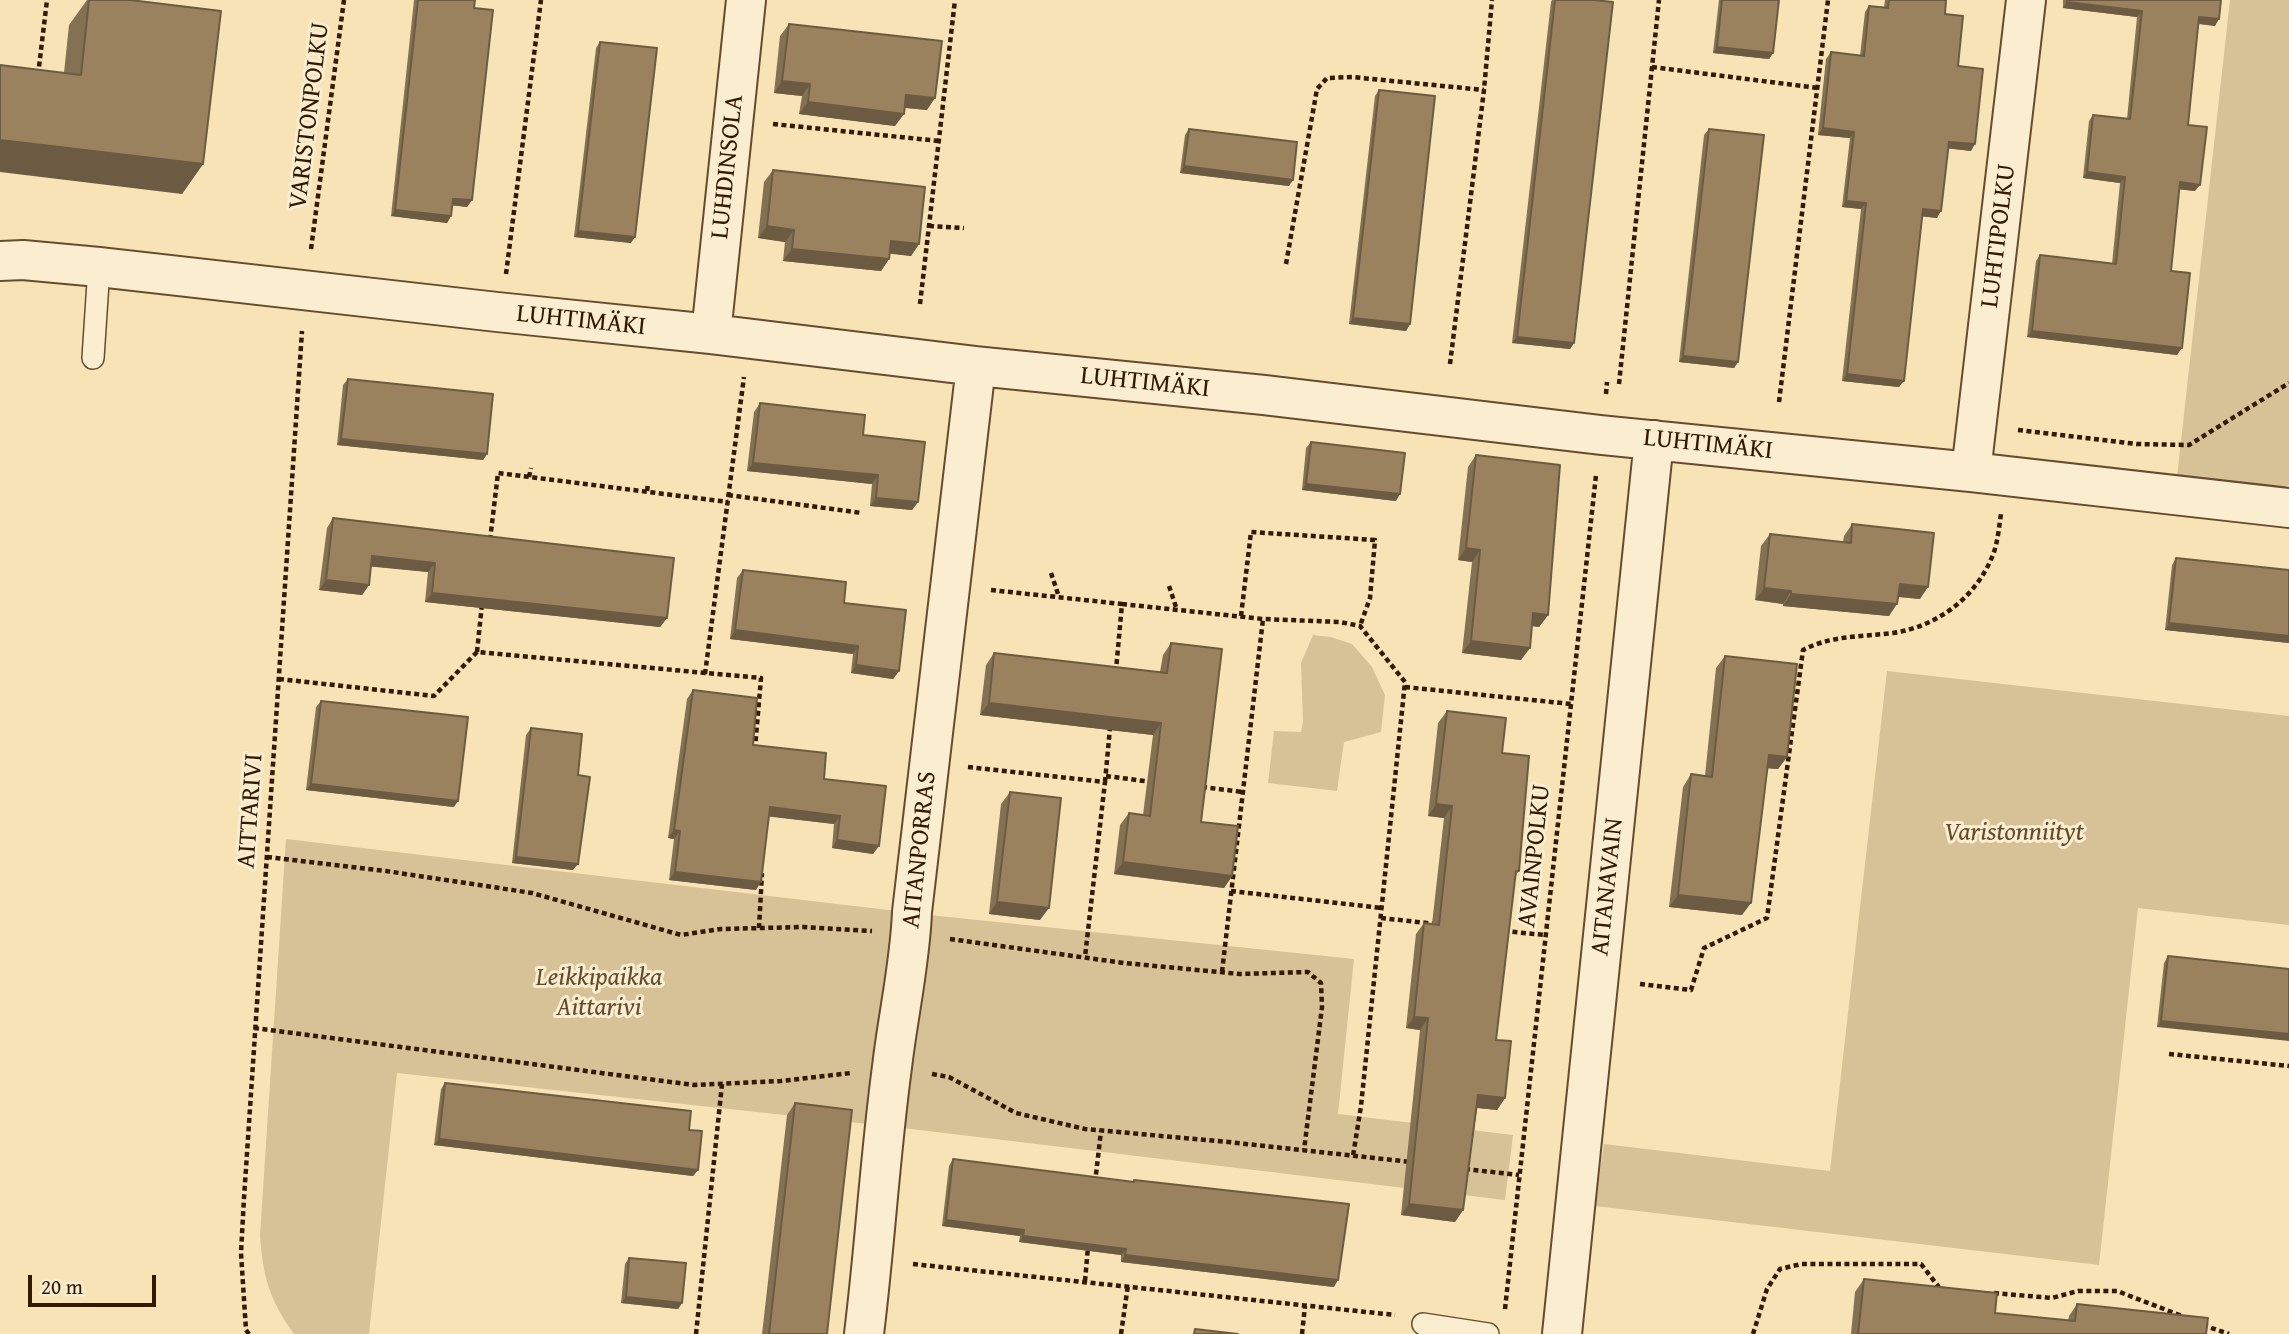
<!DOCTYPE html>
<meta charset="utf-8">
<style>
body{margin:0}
#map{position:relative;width:2289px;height:1334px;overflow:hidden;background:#f8e3b6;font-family:"Gentium Book Plus",serif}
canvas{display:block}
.scale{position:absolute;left:28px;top:1275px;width:128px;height:32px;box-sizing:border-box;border:4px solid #341901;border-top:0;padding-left:9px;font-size:21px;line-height:24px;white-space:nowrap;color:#341901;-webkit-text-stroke:5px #faedd0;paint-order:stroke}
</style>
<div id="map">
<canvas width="2289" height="1334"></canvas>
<div class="scale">20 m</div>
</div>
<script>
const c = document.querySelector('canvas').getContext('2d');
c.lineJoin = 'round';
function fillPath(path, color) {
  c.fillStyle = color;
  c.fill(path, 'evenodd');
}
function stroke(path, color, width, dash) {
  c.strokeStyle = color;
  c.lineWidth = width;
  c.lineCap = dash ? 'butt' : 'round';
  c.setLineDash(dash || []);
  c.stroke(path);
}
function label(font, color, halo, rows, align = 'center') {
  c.font = font + ' "Gentium Book Plus",serif';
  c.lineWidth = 6;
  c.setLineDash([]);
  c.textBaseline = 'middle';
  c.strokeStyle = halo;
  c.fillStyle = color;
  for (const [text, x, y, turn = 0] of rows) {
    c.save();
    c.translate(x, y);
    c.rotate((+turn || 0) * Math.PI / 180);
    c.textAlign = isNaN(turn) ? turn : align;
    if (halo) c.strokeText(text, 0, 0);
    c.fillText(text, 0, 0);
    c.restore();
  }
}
fillPath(new Path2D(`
 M2230,0H2289V485L2273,489L2177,477Z
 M1313,635L1331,637L1352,644L1372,667L1385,695L1381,732L1344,742L1337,791L1268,783L1274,731L1301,732L1303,721L1301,663Z
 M1887,671L2289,716V925L2138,908L2099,1265L1595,1206L1604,1144L1830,1171Z
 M286,839L939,916L1354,959L1338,1114L1513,1135L1505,1200L886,1126L397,1073L369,1334H294C269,1299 263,1277 260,1235Z`), '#d7c197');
const lane = new Path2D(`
 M93,358L99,267
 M1423,1324L1488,1334`);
const street = new Path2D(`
 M0,261L23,260L99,267L497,312L711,334L976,366L1264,395L1601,435L1971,472L2289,508
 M711,334L746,0
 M1971,472L2026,0
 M864,1334C875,1245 880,1156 892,1067C898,1015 910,964 912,912L976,366
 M1562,1334L1654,440`);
stroke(lane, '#654c2e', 24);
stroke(street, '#654c2e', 42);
stroke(new Path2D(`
 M1652,67L1818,88
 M38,75L47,0
 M773,124L939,141
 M929,226L964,228
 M311,249L344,0
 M1286,264L1317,89L1327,78L1352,77L1484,90
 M506,274L541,0
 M920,304L955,0
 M1450,364L1484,90L1492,0
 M1619,384L1659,0
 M1606,394L1607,382
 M1779,402L1828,0
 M2018,430L2137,444L2189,445L2289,383
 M529,477L531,468
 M647,491L648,484
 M728,495L862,513
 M490,540L498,473L728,502
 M1051,573L1059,597
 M1169,586L1177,610
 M991,590L1122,604L1116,670
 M1122,604L1263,619L1340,622L1360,626L1405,682L1361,1106L1353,1156
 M1241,616L1251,532L1375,540L1370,598L1360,626
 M477,652L482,604
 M705,674L744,377
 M279,679L434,696L477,652L761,678L755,748
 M1405,687L1571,704
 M968,767L1105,782L1085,957
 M1106,776L1152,782
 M1105,782L1110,728
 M1202,787L1243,792
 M267,857L386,871L532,893L681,935L721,929L803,927L872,931
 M1231,891L1382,908
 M1381,918L1436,924
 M759,928L762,873
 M1504,931L1545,935
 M950,939L1124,963L1240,974L1308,972L1321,983L1322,1007L1304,1150
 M1222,972L1263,619
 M1640,984L1691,990L1704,948L1767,918L1803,650C1832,635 1861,637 1893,633C1939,626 1978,596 1994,552C1998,540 1999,527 2001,514
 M254,1028L694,1085L781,1081L851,1073
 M2169,1054L2289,1066
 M932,1074L949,1077L1016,1113L1085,1129L1228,1142L1411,1162
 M1465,1169L1519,1175
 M1095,1183L1101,1131
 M913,1264L1395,1315
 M1085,1281L1088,1247
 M1994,1293L2052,1298L2078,1291H2117L2182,1316
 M1505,1309L1596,475
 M2203,1325L2229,1334
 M249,1334L246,1330L241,1253L244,1198L302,331
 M696,1334L722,1084
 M1121,1334L1128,1285
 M1302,1334L1305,1306
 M1753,1334L1767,1289L1780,1269L1801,1264H1921L1941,1290H1943`), '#341901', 4.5, [5, 3.5]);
stroke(lane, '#faedd0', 21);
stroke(street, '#faedd0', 38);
fillPath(new Path2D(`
 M87,0H130L203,164L182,194L64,73L69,25Z
 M414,0H475L472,200L467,207L452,205L451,216L447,223L391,216Z
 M1552,0H1594L1574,343L1570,349L1512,343L1551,2Z
 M1719,0H1779L1773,53L1769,59L1713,53Z
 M1885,0H1946L1945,14L1958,66L1971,151L1948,148L1937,218L1922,216L1899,387L1842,381L1861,209L1842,207L1850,138L1818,135L1826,59L1831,52L1860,56L1865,12L1869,6L1884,7Z
 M2063,0H2221L2215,26L2198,24L2188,125L2195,191L2179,189L2171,271L2177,355L2027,337L2036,261L2040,255L2112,264L2120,183L2083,178L2089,121L2093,115L2127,119L2137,17L2063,8Z
 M789,24L927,110L905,108L895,126L799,114L802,96L774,93L780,36Z
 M600,42L631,243L574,237L596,48Z
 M1379,90L1410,324L1406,331L1349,324L1375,96Z
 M1189,129L1289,186L1180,173L1185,135Z
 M1709,129L1738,362L1734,368L1679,362L1704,135Z
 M773,170L919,244L911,256L890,253L889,259L881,271L783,261L785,242L758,238L764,182Z
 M348,379L487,454L483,460L337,445L343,385Z
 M760,403L863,435L918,502L912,510L870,506L872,484L747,471L754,412Z
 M1311,442L1396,501L1302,490L1306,448Z
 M1476,455L1548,615L1539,627L1532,626L1521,660L1462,653L1472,562L1458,560L1468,467Z
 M333,518L667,618L660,627L425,602L428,572L371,566L369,585L362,595L319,590L327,528Z
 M1852,524L1920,599L1898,597L1889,616L1783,606V604L1755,600L1761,546L1770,534L1843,542L1844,536Z
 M2176,558L2289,570V643L2165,630L2172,565Z
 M743,570L844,603L899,671L893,679L851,673L853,654L730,639L737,578Z
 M1171,643L1201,822L1232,876L1224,888L1114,874L1120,825L1129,813L1143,815L1153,735L980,715L986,665L994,653L1160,672L1163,655Z
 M1725,656L1787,757L1778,769L1768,768L1742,915L1669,907L1683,787L1691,774L1705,776L1716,668Z
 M693,690L753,745L824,779L873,854L832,848L834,824L769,816L756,890L669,880L674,839L668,838L687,699Z
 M321,701L454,807L306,790L316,707Z
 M1447,711L1502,753L1519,871L1515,876L1496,1040L1505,1098L1497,1110L1477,1108L1463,1210L1455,1222L1401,1215L1420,1030L1406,1028L1416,934L1424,923L1432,924L1444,818L1428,816L1438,723Z
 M531,728L578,775L573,870L512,863L526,735Z
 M1010,792L1040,920L989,914L1001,804Z
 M2168,956L2289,969L2157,1027L2164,963Z
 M445,1083L689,1130L698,1170L693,1176L434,1145L441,1089Z
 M795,1103L827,1334H762L787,1115Z
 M953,1159L1133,1182L1134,1180L1334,1287L1121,1262V1255L1019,1242L1020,1236L942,1226L949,1166Z
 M629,1258L682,1303L678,1309L621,1303L625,1264Z
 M1864,1279L1995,1313L2068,1321L2069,1316L2077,1304L2206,1334H1851L1855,1292Z`), '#847052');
fillPath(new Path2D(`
 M2067,2L2142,11L2137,17L2063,8Z
 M2199,17L2219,19L2215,26L2195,23Z
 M1717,47L1773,53L1769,59L1713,53Z
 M782,81L810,84L802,96L774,93Z
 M906,95L935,98L927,110L898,107Z
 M808,102L904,114L895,126L799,114Z
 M1823,128L1854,132L1850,138L1818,135Z
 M0,140L203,164L182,194L0,172Z
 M1949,142L1975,144L1971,151L1944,148Z
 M1184,166L1293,180L1289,186L1180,173Z
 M2087,172L2125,177L2120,183L2083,178Z
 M2180,182L2200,185L2195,191L2176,189Z
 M453,199L472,200L467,207L449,205Z
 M1846,201L1866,203L1861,209L1842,207Z
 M1923,209L1941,211L1937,218L1918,216Z
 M395,210L451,216L447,223L391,216Z
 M767,226L794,230L785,242L758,238Z
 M578,231L635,237L631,243L574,237Z
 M891,241L919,244L911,256L883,253Z
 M792,249L889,259L881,271L783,261Z
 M1353,318L1410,324L1406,331L1349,324Z
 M2032,331L2182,348L2177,355L2027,337Z
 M1517,337L1574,343L1570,349L1512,343Z
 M1683,356L1738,362L1734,368L1679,362Z
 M1847,374L1904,381L1899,387L1842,381Z
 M341,439L487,454L483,460L337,445Z
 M753,463L878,475L872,484L747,471Z
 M1306,484L1400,494L1396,501L1302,490Z
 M876,498L918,502L912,510L870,506Z
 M1466,548L1480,550L1472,562L1458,560Z
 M372,556L435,563L428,572L365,566Z
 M326,580L369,585L362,595L319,590Z
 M1900,584L1928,587L1920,599L1891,596Z
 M1764,588L1791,591L1783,604L1755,600Z
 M432,593L667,618L660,627L425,602Z
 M1791,594L1897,604L1889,616L1783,606Z
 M1533,613L1548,615L1539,627L1525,625Z
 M2169,623L2289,636V643L2165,630Z
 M735,630L858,646L853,654L730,639Z
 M1471,641L1530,648L1521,660L1462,653Z
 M856,665L899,671L893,679L851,673Z
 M989,703L1161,723L1153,735L980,715Z
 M1769,755L1787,757L1778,769L1761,768Z
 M311,784L458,801L454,807L306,790Z
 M1436,804L1452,806L1444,818L1428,816Z
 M770,807L840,816L834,824L764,816Z
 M674,830L680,831L674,839L668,838Z
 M837,840L879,846L873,854L832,848Z
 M516,857L578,864L573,870L512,863Z
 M1123,862L1232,876L1224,888L1114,874Z
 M675,872L761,882L756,890L669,880Z
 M1678,895L1751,903L1742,915L1669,907Z
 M997,902L1049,908L1040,920L989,914Z
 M1414,1017L1428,1018L1420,1030L1406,1028Z
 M2161,1021L2289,1034V1041L2157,1027Z
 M1478,1095L1505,1098L1497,1110L1470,1107Z
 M439,1139L698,1170L693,1176L434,1145Z
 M1409,1204L1463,1210L1455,1222L1401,1215Z
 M946,1220L1024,1230L1020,1236L942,1226Z
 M1023,1236L1126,1249L1121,1255L1019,1242Z
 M1125,1255L1338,1280L1334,1287L1121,1262Z
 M626,1297L682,1303L678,1309L621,1303Z`), '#6c5b42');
const building = new Path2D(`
 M89,0H130L221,11L203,164L0,140V65L81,75Z
 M418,0H475L474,8L493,10L472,200L453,199L451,216L395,210Z
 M1555,0H1594L1613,2L1574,343L1517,337Z
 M1722,0H1779L1773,53L1717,47Z
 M1889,0H1946L1945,14L1963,16L1958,66L1983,69L1975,144L1949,142L1941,211L1923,209L1904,381L1847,374L1866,203L1846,201L1854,132L1823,128L1831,52L1864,56L1869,6L1888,8Z
 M2067,0H2221L2219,19L2199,17L2188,125L2207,127L2200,185L2180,182L2171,271L2190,273L2182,348L2032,331L2040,255L2116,264L2125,177L2087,172L2093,115L2130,119L2142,11L2067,2Z
 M789,24L942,41L935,98L906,95L904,114L808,102L810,84L782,81Z
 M600,42L657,48L635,237L578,231Z
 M1379,90L1435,96L1410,324L1353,318Z
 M1189,129L1297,142L1293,180L1184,166Z
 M1709,129L1764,135L1738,362L1683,356Z
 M773,170L925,187L919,244L891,241L889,259L792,249L794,230L767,226Z
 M348,379L493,394L487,454L341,439Z
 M760,403L865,415L863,435L925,442L918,502L876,498L878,475L753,463Z
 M1311,442L1405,453L1400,494L1306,484Z
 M1476,455L1560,465L1548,615L1533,613L1530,648L1471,641L1480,550L1466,548Z
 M333,518L674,558L667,618L432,593L435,563L372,556L369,585L326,580Z
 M1852,524L1934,533L1928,587L1900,584L1897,604L1791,594V591L1764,588L1770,534L1851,543Z
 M2176,558L2289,570V636L2169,623Z
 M743,570L846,582L844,603L906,610L899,671L856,665L858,646L735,630Z
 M1171,643L1222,649L1201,822L1238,826L1232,876L1123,862L1129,813L1150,816L1161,723L989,703L994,653L1167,673Z
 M1725,656L1797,664L1787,757L1769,755L1751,903L1678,895L1691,774L1712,777Z
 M693,690L757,698L753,745L826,753L824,779L886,786L879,846L837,840L840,816L770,807L761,882L675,872L680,831L674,830Z
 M321,701L468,717L458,801L311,784Z
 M1447,711L1506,718L1502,753L1529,756L1519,871H1516L1496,1040L1511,1041L1505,1098L1478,1095L1463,1210L1409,1204L1428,1018L1414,1017L1424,923L1439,925L1452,806L1436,804Z
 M531,728L582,734L578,775L590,777L578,864L516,857Z
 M1010,792L1061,798L1049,908L997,902Z
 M2168,956L2289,969V1034L2161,1021Z
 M445,1083L691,1111L689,1130L702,1131L698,1170L439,1139Z
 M795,1103L852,1110L827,1334H769Z
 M953,1159L1134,1182V1180L1349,1204L1338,1280L1125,1255L1126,1249L1023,1236L1024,1230L946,1220Z
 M629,1258L686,1263L682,1303L626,1297Z
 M1864,1279L1997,1293L1995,1313L2075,1321L2077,1304L2208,1318L2206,1334H1858Z
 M1195,1329L1238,1334H1194Z`);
fillPath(building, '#9a825f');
stroke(building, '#6c5b42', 2);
label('26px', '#341901', '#faedd0', [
 ["VARISTONPOLKU",310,116,-83],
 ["LUHDINSOLA",728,167,-84],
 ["LUHTIPOLKU",1999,236,-83],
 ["LUHTIMÄKI",581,321,6],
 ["LUHTIMÄKI",1145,383,6],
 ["LUHTIMÄKI",1708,445,6],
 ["AITTARIVI",251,811,-86],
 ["AITANPORRAS",920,850,-84],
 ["AVAINPOLKU",1535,856,-84],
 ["AITANAVAIN",1608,887,-84]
]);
label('italic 26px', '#654b2e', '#faedd0', [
 ["Varistonniityt",2014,833],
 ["Leikkipaikka",599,978],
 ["Aittarivi",599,1008]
]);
</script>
